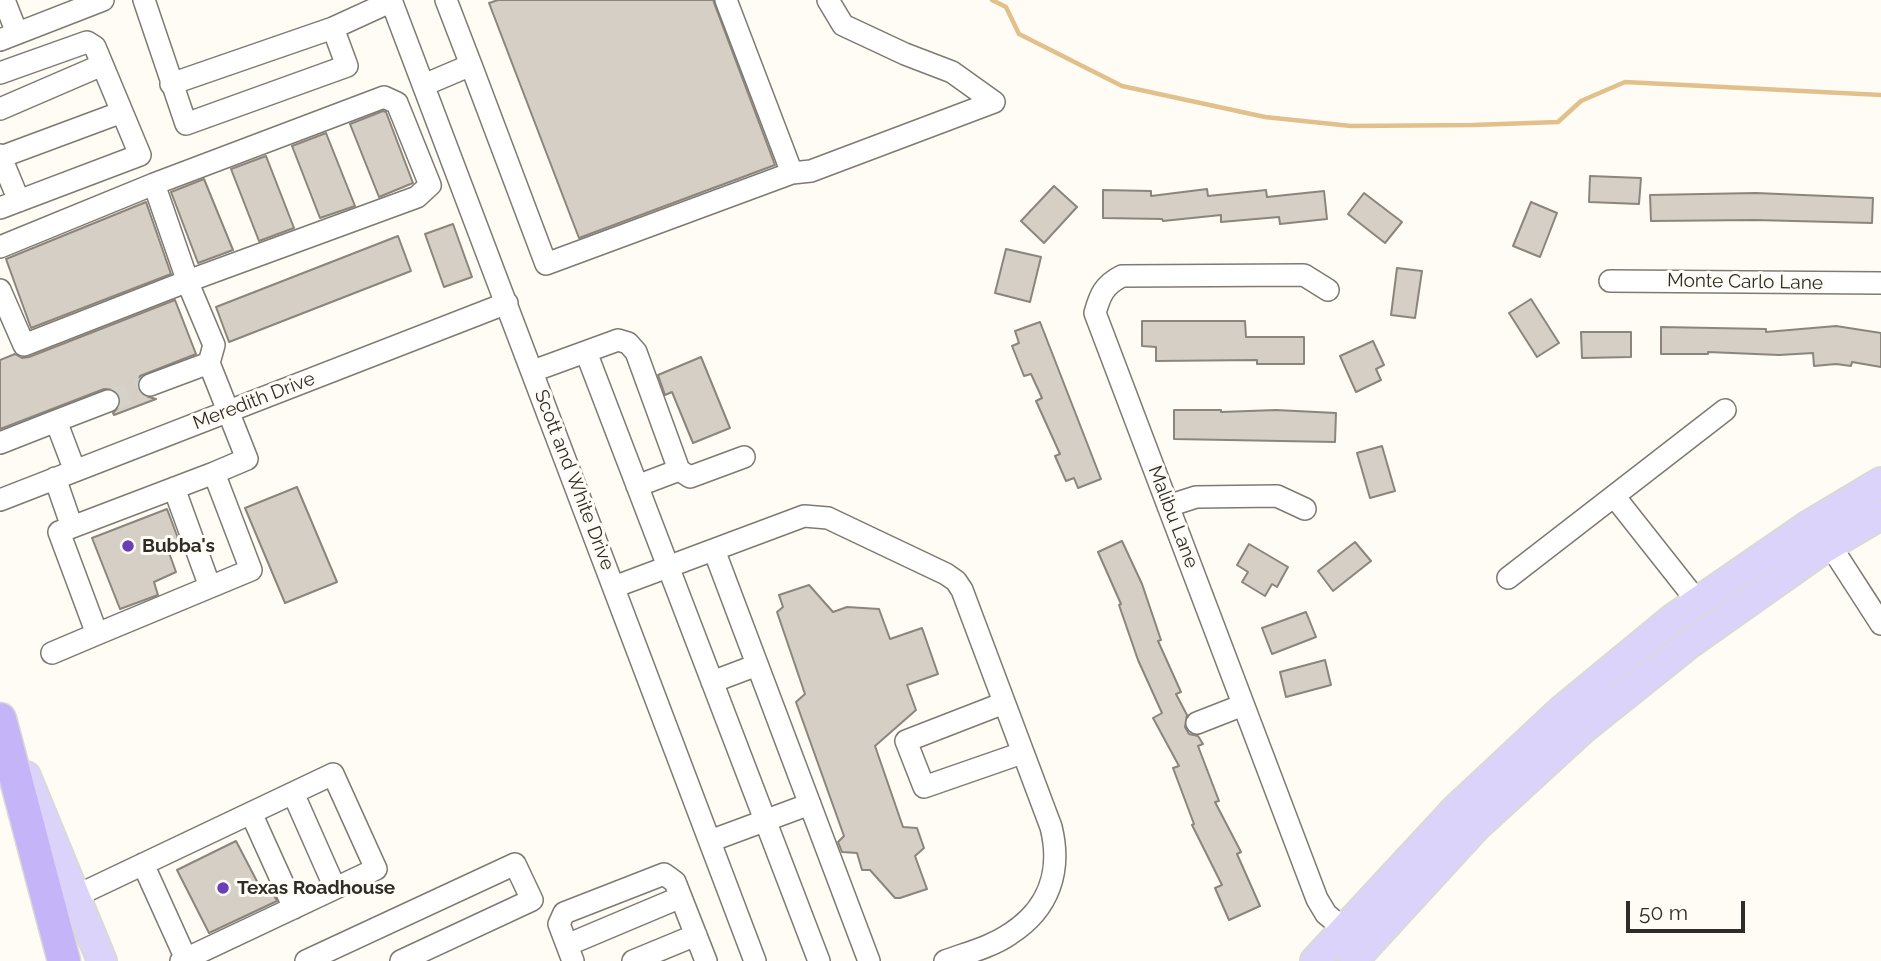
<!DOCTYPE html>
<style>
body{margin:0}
#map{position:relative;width:1881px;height:961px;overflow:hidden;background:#fffbf5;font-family:Raleway,sans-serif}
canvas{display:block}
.scale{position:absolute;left:1626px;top:901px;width:119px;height:32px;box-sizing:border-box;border:4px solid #2e2c28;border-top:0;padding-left:9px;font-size:21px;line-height:24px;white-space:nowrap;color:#2e2c28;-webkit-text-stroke:5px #fffbf5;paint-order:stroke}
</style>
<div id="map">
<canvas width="1881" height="961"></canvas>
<div class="scale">50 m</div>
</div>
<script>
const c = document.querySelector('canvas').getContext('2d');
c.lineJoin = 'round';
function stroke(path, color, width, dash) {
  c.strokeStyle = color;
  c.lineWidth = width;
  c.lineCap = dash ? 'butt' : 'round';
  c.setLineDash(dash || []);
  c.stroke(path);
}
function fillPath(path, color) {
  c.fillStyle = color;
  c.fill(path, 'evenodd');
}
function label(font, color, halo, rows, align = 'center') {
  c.font = font + ' Raleway,sans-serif';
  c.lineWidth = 6;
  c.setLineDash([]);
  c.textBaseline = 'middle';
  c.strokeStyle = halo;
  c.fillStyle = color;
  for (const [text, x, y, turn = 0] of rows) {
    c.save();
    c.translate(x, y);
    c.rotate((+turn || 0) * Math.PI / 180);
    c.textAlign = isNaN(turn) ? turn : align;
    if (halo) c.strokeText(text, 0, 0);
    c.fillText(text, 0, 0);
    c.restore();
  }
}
stroke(new Path2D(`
 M992,0L1006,7L1019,34L1122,86L1265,117L1351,126L1473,125L1558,122L1581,101L1625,82L1881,95`), '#e1c08c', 4.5);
const building = new Path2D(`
 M498,0H713L775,165L579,238L489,3Z
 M383,111L386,112L413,183L379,197L350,124Z
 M326,133L355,206L320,218L292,146Z
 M266,156L294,228L259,241L231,169Z
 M1590,176L1641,178L1639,204L1589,202Z
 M204,179L233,250L198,263L171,192Z
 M1054,186L1077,207L1044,243L1021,221Z
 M1207,189L1208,196L1266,190L1267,197L1324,191L1327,219L1280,224L1279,217L1221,222V215L1163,221L1162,219L1103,218V190L1151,191V196Z
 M1364,193L1402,222L1385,243L1348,214Z
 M1756,193L1873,198L1872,223L1755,220L1651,221L1650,195Z
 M146,202L171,274L31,328L6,259Z
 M1531,202L1557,213L1540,257L1513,246Z
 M453,224L472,277L444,287L425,234Z
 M398,236L411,271L229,342L216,307Z
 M1006,249L1041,257L1030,302L995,293Z
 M1397,268L1422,271L1415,318L1391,315Z
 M1531,299L1559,343L1537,357L1509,313Z
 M175,300L196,354L140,376L137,384L138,390L142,395L156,399L114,415L113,413L121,404L120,397L116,390L104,389L0,429V360L15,354L22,358L29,357Z
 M1142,321H1245L1246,337H1304V364H1257V360L1156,361V347L1142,346Z
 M1040,322L1101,479L1078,488L1074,478L1066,481L1055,456L1060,454L1036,401L1042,398L1031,374L1024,376L1012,346L1019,343L1015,331Z
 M1836,326L1881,333V367L1852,362L1851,366L1836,364L1814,366L1813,353L1779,355L1708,352V354H1661V327L1766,329V332Z
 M1581,332H1631V357L1582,358Z
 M1373,341L1384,365L1376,369L1381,380L1356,392L1340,356Z
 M701,357L730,428L693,443L672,392L665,395L658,375Z
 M1174,410H1221V412L1276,410L1336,413L1335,442L1174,439Z
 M1382,446L1395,491L1370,498L1357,453Z
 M297,487L337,582L285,603L245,508Z
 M167,509L179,541L167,547L176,572L154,582L158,595L120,609L92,538Z
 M1122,541L1142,584L1161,640L1158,641L1181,692L1176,694L1187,715L1185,727L1189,734L1198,736L1203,744L1198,746L1219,801L1215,802L1241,852L1237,854L1260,906L1229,920L1215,888L1222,885L1192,825L1194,824L1173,768L1179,766L1153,718L1162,713L1138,660L1119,605L1121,604L1098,552Z
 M1355,542L1371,561L1333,591L1318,571Z
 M1249,544L1288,567L1277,587L1272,584L1265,596L1242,582L1248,572L1237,565Z
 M809,585L833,612L847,607L879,609L890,639L922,628L938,674L907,685L916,710L875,746L903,827L917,828L924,848L915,856L927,889L900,898H895L870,870H862L857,853L842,852L838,842L844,836L796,702L805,694L777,612L783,607L779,595Z
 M1306,612L1316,637L1272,654L1262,628Z
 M1325,660L1331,685L1286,697L1280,672Z
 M236,841L262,891L270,887L277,901L209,933L177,870Z`);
fillPath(building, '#d5cfc6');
stroke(building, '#8b857d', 2);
stroke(new Path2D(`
 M108,401L150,385`), '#d5d2cc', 21, [21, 10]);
const minor = new Path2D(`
 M4,0L17,33
 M144,0L186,124L347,66L333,28
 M391,0L755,961
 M0,40L103,0
 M471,65L546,264L792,173L726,0
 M0,73L87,42L95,47L140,155L0,208
 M171,84L333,28L392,1
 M424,85L471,65L446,0
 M0,109L102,65
 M0,155L19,201
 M1,157L122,112
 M792,173L811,171L994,102L952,72L905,54L843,25L828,0
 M0,247L154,184L190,288L214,345L209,363L247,459L214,473L251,570L97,634
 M1610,281L1881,283
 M0,290L24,345L188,281L417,197L430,185L397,103L384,97L154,184
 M1328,290L1304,275L1122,276C1104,285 1100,295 1095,313L1317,899L1326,914L1356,939
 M586,352L819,961
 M533,371L618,340L628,343L636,352L679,470
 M150,385L209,363
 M0,443L56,421
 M75,471L56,421L108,401
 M55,478L72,527
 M637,486L679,470L690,477L744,457
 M174,488L210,587
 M1614,496L1725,410
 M0,500L507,303
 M1168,506L1196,497L1277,496L1305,509
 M1830,545L1881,624
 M714,550L869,961
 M1508,578L1614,496L1697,601
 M614,587L804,516L828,518L946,574L956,581L962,590L1051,827C1062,871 1049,909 1010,934C991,947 967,953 945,961
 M52,653L97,634L59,532L214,473
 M712,682L757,665
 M1004,703L906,741L924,787L1022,753
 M1197,723L1243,705
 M293,793L335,888
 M251,813L294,908
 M710,841L810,804
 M143,864L186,959
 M76,896L333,774L376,869L181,961
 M567,945L681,897
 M306,961L515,864L532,900L401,961
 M573,961L559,924L564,913L664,874L675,882L706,961
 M633,961L696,935`);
const major = new Path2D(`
 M26,776L102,961
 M1315,961L1456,809L1563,709L1671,620L1809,525L1881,482
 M1353,961L1476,827L1584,728L1689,644L1822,550L1881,515`);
const highway = new Path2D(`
 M0,719L64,961`);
stroke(minor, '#7f7a71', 24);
stroke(major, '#d9d9d8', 32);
stroke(highway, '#d9d9d8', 35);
stroke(minor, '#fff', 21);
stroke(major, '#dcd3fb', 28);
stroke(highway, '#c5b5f8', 32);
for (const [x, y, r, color] of [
 [128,546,7,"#6a40b8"],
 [223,888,7,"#6a40b8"]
]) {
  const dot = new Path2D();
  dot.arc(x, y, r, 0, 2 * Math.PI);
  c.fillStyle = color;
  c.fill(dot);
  stroke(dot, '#fffbf5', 2.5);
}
label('19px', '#2e2c28', '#fffbf5', [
 ["Monte Carlo Lane",1745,282,1],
 ["Meredith Drive",254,401,-21],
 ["Scott and White Drive",574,480,69],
 ["Malibu Lane",1173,517,69]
]);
label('bold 19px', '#2e2c28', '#fffbf5', [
 ["Bubba's",142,546],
 ["Texas Roadhouse",237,888]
], 'left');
</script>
